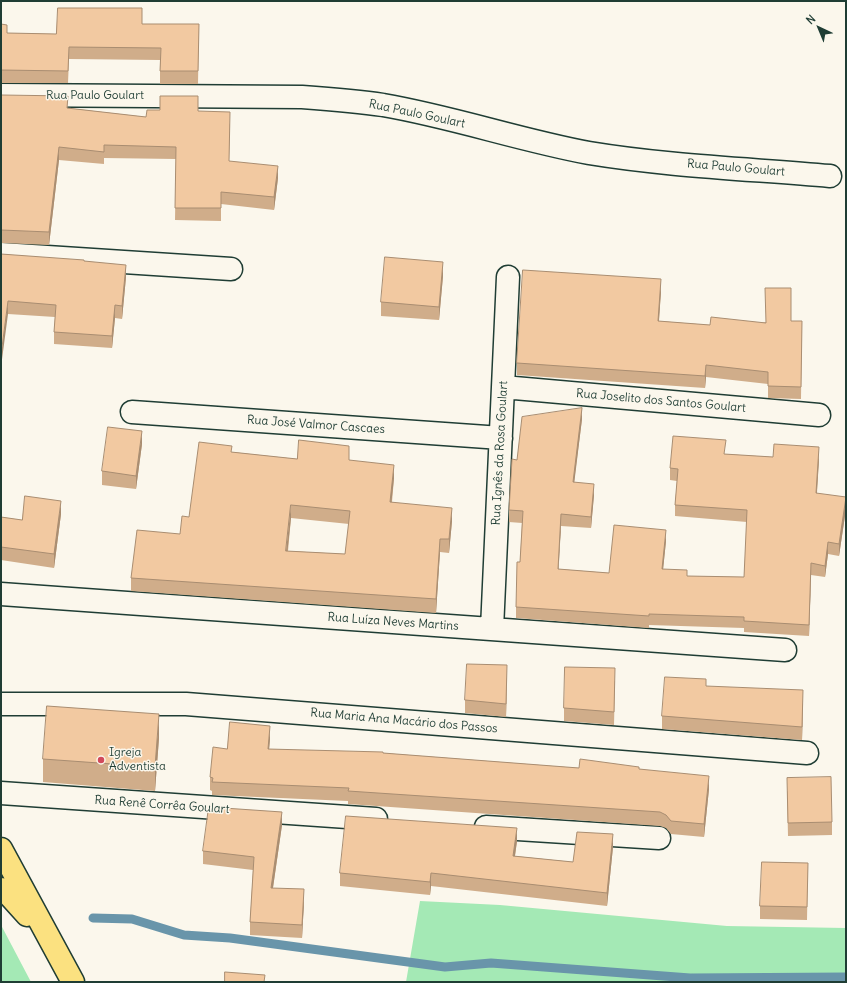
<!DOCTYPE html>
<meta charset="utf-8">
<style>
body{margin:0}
#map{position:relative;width:847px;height:983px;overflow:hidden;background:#fbf7ec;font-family:Delius,sans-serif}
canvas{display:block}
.frame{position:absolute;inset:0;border:2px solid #1f3d34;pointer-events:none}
.north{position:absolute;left:799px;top:8px;width:40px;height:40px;-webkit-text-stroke:3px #fbf7ec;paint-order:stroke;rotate:316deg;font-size:11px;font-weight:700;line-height:16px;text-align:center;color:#1f3d34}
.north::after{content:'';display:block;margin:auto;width:14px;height:18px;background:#1f3d34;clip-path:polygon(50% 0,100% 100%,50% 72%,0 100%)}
</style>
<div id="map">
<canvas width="847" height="983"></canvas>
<div class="frame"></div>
<div class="north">N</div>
</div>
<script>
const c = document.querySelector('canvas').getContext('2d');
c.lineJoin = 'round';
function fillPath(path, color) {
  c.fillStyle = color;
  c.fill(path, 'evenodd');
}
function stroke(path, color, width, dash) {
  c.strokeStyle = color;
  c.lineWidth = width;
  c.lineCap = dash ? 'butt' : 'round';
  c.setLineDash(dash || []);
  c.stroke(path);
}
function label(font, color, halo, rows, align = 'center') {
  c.font = font + ' Delius,sans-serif';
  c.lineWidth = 3;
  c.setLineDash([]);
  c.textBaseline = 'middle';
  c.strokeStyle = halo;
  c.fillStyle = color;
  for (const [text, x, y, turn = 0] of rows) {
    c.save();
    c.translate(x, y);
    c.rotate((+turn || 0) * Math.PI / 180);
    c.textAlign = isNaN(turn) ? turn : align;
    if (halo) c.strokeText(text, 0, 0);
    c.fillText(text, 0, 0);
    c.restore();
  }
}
fillPath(new Path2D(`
 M420,901L500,905L727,926L846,928V982H406Z
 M1,925L31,982H1Z`), '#a4e9b5');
stroke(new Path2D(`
 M93,918L132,919L184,935L230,938L445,967L491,963L690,978L846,977`), '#6995aa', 9);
const street = new Path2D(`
 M1,95L302,97C329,99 356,101 383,105C453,117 519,140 589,153C668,166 750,169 830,176
 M1,254L231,269
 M503,387L819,415
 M132,412L501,438
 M1,594L785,650
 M492,629L508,277
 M1,704H186L807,753
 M1,793L376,819
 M486,827L659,838`);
const primary = new Path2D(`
 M1,849L73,982
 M1,889L9,895L27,915`);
stroke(street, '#1f3d34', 25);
stroke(primary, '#1f3d34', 25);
stroke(street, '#fbf7ec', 22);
stroke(primary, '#fbe180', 22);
fillPath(new Path2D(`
 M1,24L7,33L56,34L142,24H199L198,84H160V60L69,59L68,83H1Z
 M1,95L68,108L146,117L198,111L230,124L229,161L278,178L274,210L221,204V221L175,220L176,159L104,158V164L59,160L49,245L1,243Z
 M1,254L84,261L126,277L122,319L115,318L112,348L54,344V332L55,317L8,314Z
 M443,276L439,320L381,316V302Z
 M661,291L659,321L710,325L791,321H802L801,399L768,398V384L706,377L705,388L517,375V363Z
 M582,419L574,482L594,495L591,528L561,526L558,569L609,573L666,541L663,569L687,576L744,577L747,522L675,516V505L677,481L670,480V468L725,454L773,457L819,459L817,493L846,509L839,556L828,554L825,577L811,575L809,636L744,632V628L649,625V628L516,618V607L520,562L522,523L509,522V510L517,460Z
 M142,444L136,489L102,485V471Z
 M232,452L297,459L349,460L394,478L392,502L452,521L449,553L440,552L436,613L131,591V578L180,534L189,517ZM291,518L349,524L345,554L288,551Z
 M61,514L54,568L1,560V517L22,520Z
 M507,678L506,717L465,713V700Z
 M615,681L614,725L564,721V708Z
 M706,686L803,704L802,740L662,729V716Z
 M159,738L155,791L43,782V759Z
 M270,739L269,749L383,753L579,768L639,769L709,789L704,837L671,834L666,828L660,826L348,804V801L212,795V791L210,790V777L227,749Z
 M787,791L832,822V835L788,836Z
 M282,825L273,888L304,902L302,938L250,935V922L253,870L203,864V851Z
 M517,841L515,856L573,862L613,847L607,906L431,886L430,895L340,886V873Z
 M808,863L807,920L760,919V906Z`), '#d0ad8a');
fillPath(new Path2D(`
 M59,147V160L49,245V232Z
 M278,166V178L274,210V197Z
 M443,262V276L439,320V307Z
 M126,265V277L122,319V306Z
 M661,279V291L658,333V321Z
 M8,301V314L1,367V355Z
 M115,305V318L112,348V336Z
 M706,365V377L705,388V376Z
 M582,408V419L573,493V482Z
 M142,431V444L136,489V476Z
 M819,447V459L816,505V493Z
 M394,465V478L390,515V502Z
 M594,484V495L591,528V517Z
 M846,497V509L839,556V544Z
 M61,501V514L54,568V554Z
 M291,505V518L286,564V551Z
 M452,508V521L449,553V539Z
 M561,514V526L558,580V569Z
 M666,530V541L662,580V569Z
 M440,539V552L436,613V599Z
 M828,542V554L825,577V566Z
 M811,563V575L809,636V625Z
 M507,665V678L506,717V704Z
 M803,690V704L802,740V727Z
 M159,714V738L155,791V767Z
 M270,726V739L268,762V749Z
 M709,776V789L704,837V824Z
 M282,812V825L271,901V888Z
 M517,828V841L513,869V856Z
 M613,834V847L607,906V893Z
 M431,873V886L430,895V882Z
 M304,889V902L302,938V925Z`), '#a98d71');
const building = new Path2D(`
 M58,8H142V24H199L198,71H160L161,48L69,47L68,71L1,70V24L7,25V33L56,34Z
 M1,95L68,96L67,108L146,117L147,110H160V96H198V111L230,112L229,161L278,166L274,197L221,192V208H175L176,147L104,145V152L59,147L49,232L1,230Z
 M1,254L84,260V261L126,265L122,306L115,305L112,336L54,332L56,305L8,301L1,355Z
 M385,257L443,262L439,307L381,302Z
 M523,270L661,279L658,321L710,325L711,317L766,323L765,288H791V321H802L801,387L768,386V372L706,365L705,376L517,363Z
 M582,408L573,482L594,484L591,517L561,514L558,569L609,573L614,525L666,530L662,569L687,570V576L744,577L747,510L675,505L678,469L670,468L673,436L726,440L724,454L773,457L774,444L819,447L816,493L846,497L839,544L828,542L825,566L811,563L809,625L744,621V617L649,614V616L516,607L517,562H520L523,511L509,510L512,459L517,460L522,417Z
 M108,427L142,431L136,476L102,471Z
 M299,440L349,446V460L394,465L390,502L452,508L449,539H440L436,599L131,578L137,530L180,534L182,516L189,517L199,442L232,446L231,452L297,459ZM291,505L350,511L345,554L286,551Z
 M25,496L61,501L54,554L1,547V517L22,520Z
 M467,664L507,665L506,704L465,700Z
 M565,667L615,668L614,712L564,708Z
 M665,677L706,679V686L803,690L802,727L662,716Z
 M47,706L159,714L155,767L43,759Z
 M230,722L270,726L268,749L383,752V753L579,768L580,759L639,767V769L709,776L704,824L671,821L666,815L660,812L348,791L349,788L212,782L213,778L210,777L213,747L227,749Z
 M831,777L832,822L788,823L787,778Z
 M209,807L282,812L271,888L304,889L302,925L250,922L254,857L203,851Z
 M346,816L517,828L513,856L573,862L577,832L613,834L607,893L431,873L430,882L340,873Z
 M762,862L808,863L807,907L760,906Z
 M225,972L265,975L264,982H225Z`);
fillPath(building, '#f2c9a1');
stroke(building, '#a98d71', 1);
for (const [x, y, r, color] of [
 [101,760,4,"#d1495b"]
]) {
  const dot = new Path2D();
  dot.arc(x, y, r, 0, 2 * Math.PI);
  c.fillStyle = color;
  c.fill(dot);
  stroke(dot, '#fbf7ec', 1.5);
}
label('12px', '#1f3d34', '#fbf7ec', [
 ["Rua Paulo Goulart",95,96],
 ["Rua Paulo Goulart",417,114,12],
 ["Rua Paulo Goulart",736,168,5],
 ["Rua Joselito dos Santos Goulart",661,401,5],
 ["Rua José Valmor Cascaes",316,425,4],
 ["Rua Ignês da Rosa Goulart",500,453,-87],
 ["Rua Luíza Neves Martins",393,622,4],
 ["Rua Maria Ana Macário dos Passos",404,721,5],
 ["Rua Renê Corrêa Goulart",162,805,4]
]);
label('12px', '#1f3d34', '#fbf7ec', [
 ["Igreja",109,753],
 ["Adventista",109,767]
], 'left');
</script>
